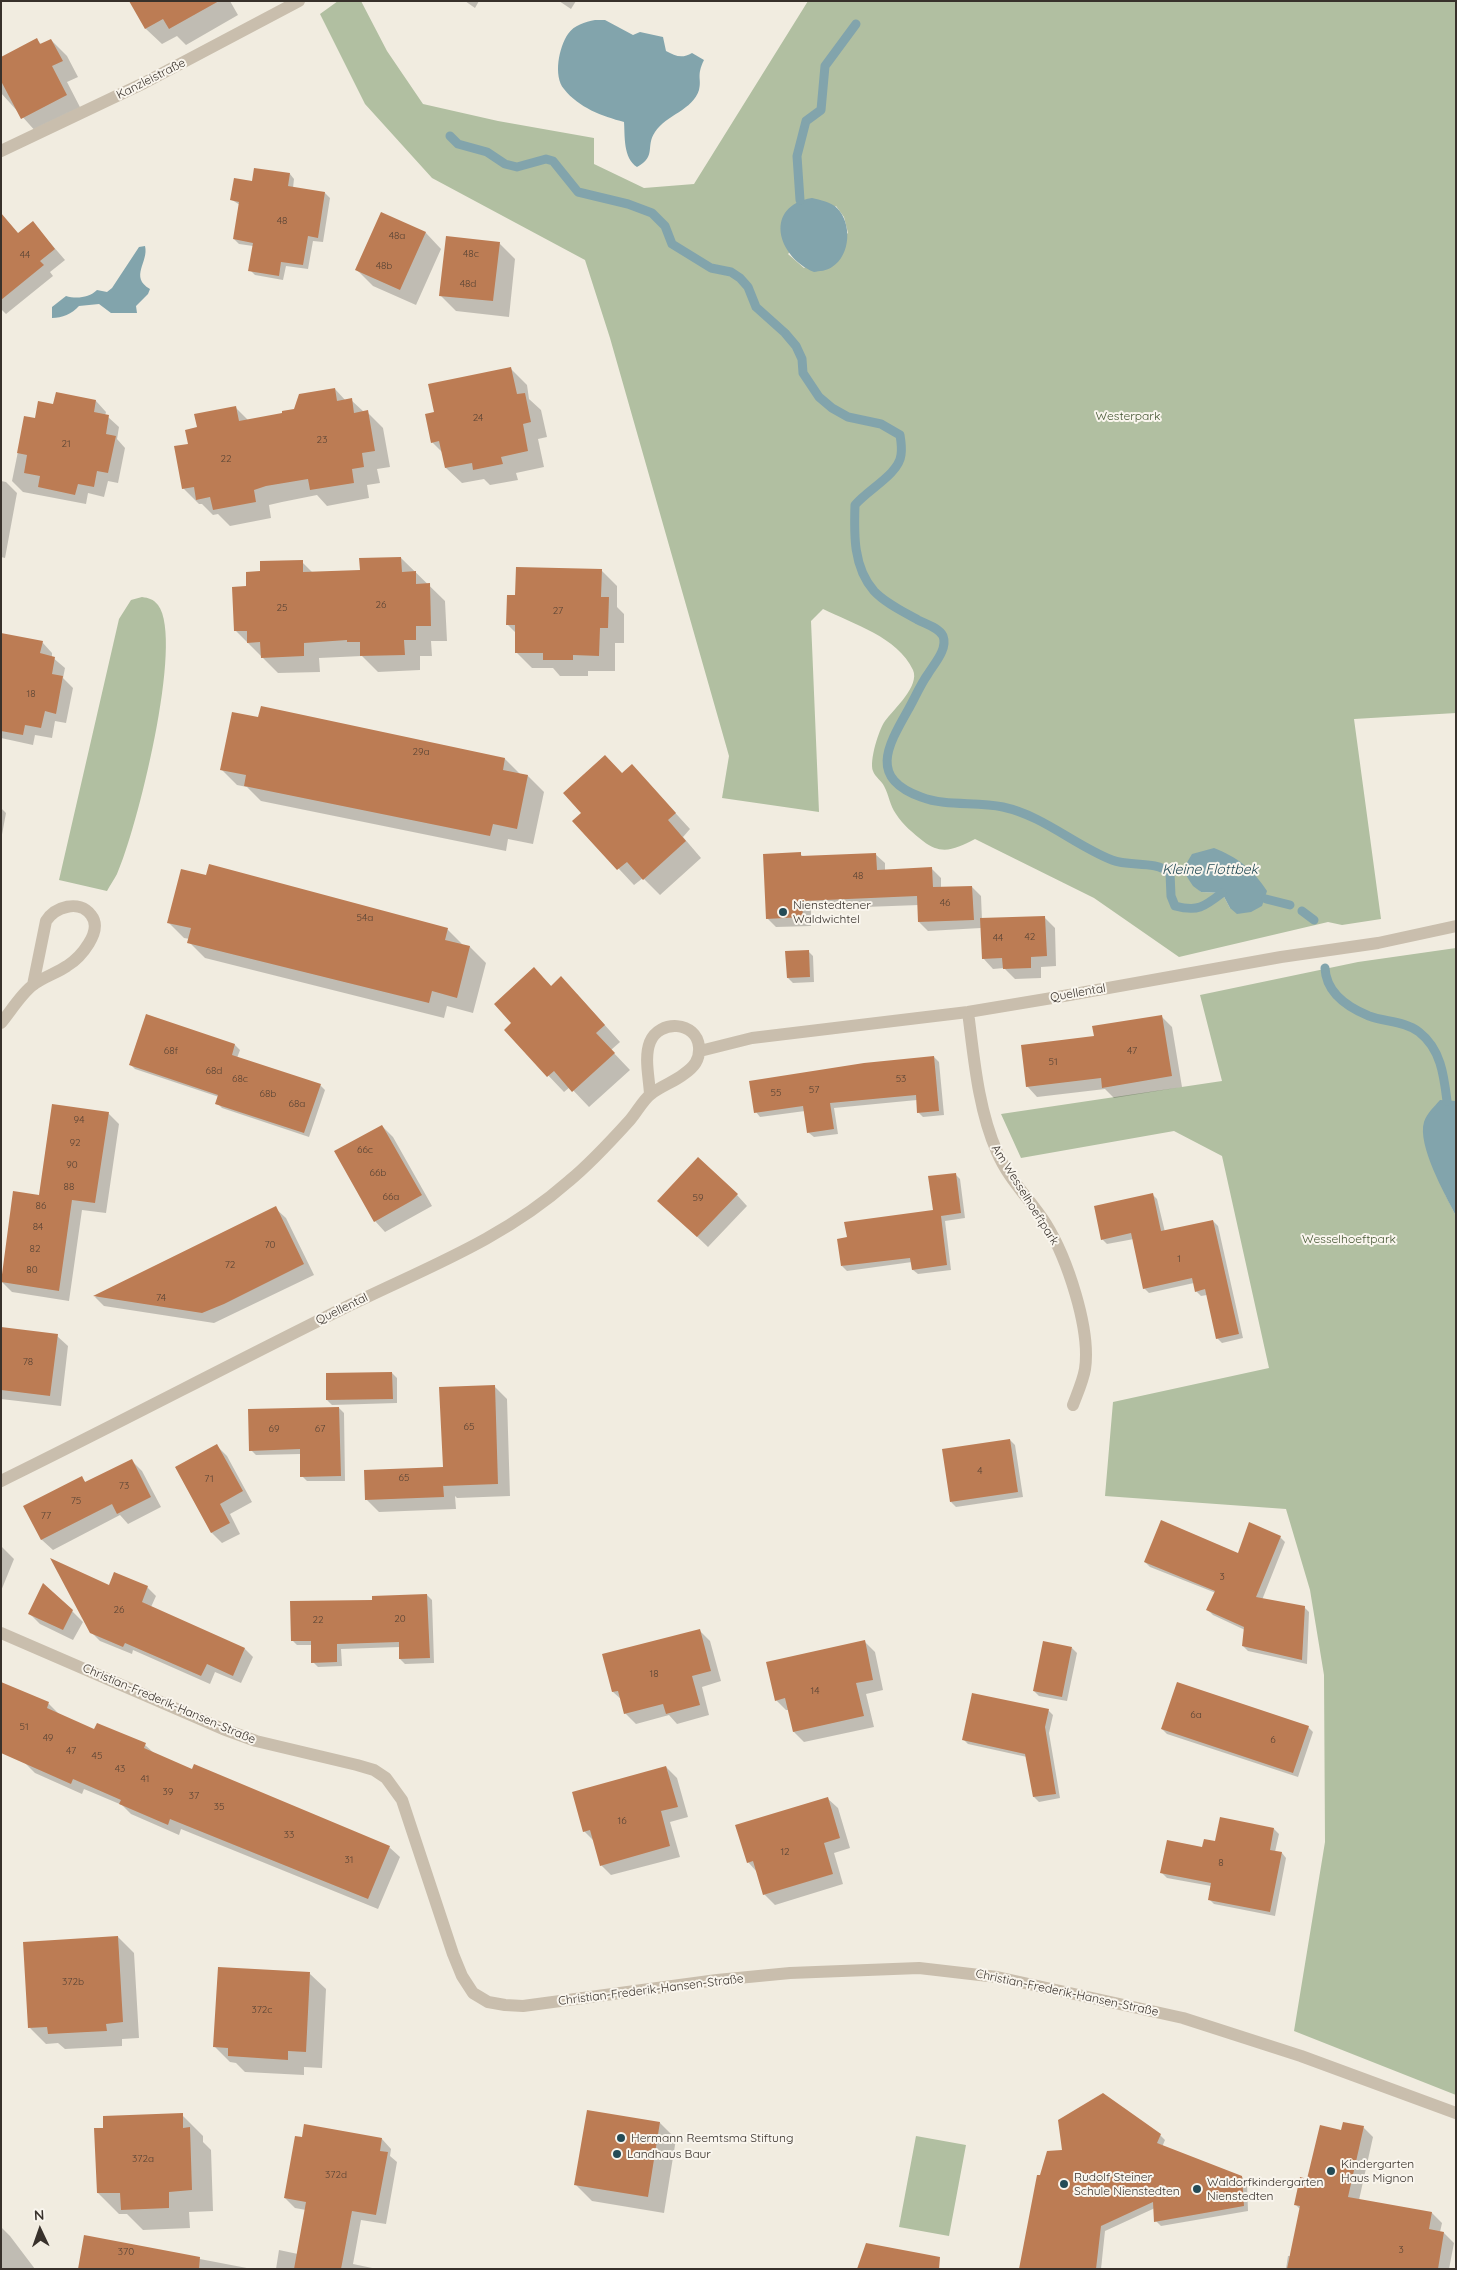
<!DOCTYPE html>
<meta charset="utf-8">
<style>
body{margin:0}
#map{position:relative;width:1457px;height:2270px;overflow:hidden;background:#f1ece0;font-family:Quicksand,sans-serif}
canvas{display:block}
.frame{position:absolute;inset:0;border:2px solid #38312b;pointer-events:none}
.north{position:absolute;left:15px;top:2205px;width:50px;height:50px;-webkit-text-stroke:4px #f9f5ed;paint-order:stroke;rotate:357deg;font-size:14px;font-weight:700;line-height:20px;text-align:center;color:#38312b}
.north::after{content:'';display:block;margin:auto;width:18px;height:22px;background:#38312b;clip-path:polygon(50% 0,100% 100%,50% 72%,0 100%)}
</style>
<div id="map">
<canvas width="1457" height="2270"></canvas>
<div class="frame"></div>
<div class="north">N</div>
</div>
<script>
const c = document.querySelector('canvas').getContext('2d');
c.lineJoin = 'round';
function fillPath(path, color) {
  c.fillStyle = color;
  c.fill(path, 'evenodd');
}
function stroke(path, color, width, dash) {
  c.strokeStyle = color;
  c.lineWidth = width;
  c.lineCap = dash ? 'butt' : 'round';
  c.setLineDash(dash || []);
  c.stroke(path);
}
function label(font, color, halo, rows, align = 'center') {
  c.font = font + ' Quicksand,sans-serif';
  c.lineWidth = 4;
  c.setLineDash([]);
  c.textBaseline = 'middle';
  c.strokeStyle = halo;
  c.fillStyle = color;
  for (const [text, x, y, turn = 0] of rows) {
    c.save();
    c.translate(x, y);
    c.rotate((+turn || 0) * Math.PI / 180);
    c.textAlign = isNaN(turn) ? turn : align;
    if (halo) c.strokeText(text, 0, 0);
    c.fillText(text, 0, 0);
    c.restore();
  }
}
fillPath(new Path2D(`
 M338,1H361L387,51L423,104L498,121L594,138V164L644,188L694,184L808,1H1456V713L1354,719L1381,919L1342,925L1328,922L1179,957L1094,898L975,839C955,849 942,856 923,841C913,833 903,825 896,814C890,806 889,795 884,786C882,781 875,777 873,771C869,761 879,729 885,721C894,709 920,686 913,670C898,637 853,624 823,609L811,621L819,812L722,798L729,756L610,338L585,260L432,178L365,104L320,14ZM836,206L844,217L848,233L804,268L788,254ZM1187,877L1262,906L1230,908L1222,893L1201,892Z
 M142,597C149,598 153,599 158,605C185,640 136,833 117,874C114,880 110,885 107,891L59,880L119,619L131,600Z
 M1456,948V1101H1440L1445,1194L1456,1216V2095L1294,2031L1325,1842L1324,1675L1310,1590L1286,1509L1105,1496L1113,1402L1269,1368L1222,1156L1174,1131L1021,1158L1001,1114L1222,1081L1200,995L1358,962Z
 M916,2136L966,2145L949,2236L899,2227Z`), '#b1bfa1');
fillPath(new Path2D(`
 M595,20H605L633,35L640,32L663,37L666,51C675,56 682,59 692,53L704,60C696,76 702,79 699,90C693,110 666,115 655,132C645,147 657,156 637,167C623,158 625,136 624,122C602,116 579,108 564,89C553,76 559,47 568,34C574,25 585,22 595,20Z
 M812,198C820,200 831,202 837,208C852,223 851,255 832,267C827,271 819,271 814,272C776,256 764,206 812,198Z
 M145,246C149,262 129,277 150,289L148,294L136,306L137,313H111L99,304L79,306C72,314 62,318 52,318V307L66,296C76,299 89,298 97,290L107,292L112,288L139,247Z
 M1214,848C1237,857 1253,869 1267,891L1262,906L1251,912L1237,914L1230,908L1222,893L1201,892L1193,886L1187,877L1186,864L1192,854Z
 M1440,1100L1456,1101V1216C1445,1194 1417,1145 1424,1122C1427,1113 1434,1107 1440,1100Z`), '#82a4ac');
fillPath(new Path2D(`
 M131,1H230L238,15L186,45L177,36L162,44L146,29Z
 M465,1H479L475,8Z
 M559,1H576L571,9Z
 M37,40L42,45L51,40L67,56L78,77L67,82L82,111L38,134L1,93V59Z
 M290,174L294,179L293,188L325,193L330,198L323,242L313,241L308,269L286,266L283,280L255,275L250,270L253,246L239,244L234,239L240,205L232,200L253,182Z
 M382,214L426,233L441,249L416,305L373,286L357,270Z
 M33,223L65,260L50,272L53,276L6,314L1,309V239L18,234Z
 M499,243L515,259L509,317L456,311L440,295Z
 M511,369L527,385L529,399L541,410L547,437L538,439L544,467L516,473L518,480L490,485L484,479L462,483L446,468L443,453L432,442L435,413Z
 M335,389L346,401L351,400L364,412H367L383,428L390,467L377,469L380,483L367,485L369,498L327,506L317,495L282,502L269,505L271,518L230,526L218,514L213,515L202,504H199L183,488L189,445L198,428L236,408L248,420L284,414L295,410Z
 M96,401L106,412L105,416L108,417L119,427L117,439L125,448L118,483L108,481L104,497L88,493L86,504L23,492L12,481L25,417L36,419L54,406Z
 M1,481L6,482L17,493L5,558L1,557Z
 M401,558L445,601L447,641H431L432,656H420V670L378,672L362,656L319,658L320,672L278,673L235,630L247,587L262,573L302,562L313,573L361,572Z
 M601,570L617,586V607L624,614V643H615V671H588V676H560L553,668H532L516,652V633L507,624L517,596Z
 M42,642L52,653V657L65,668L63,678L73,688L66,723L55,721L52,738L35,735L33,745L1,738V646Z
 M505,759L521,775L528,776L544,792L533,844L508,839L506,851L261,801L247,787L237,785L221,769Z
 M622,774L647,782L690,829L683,837L701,858L660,895L643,878L634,885L574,821Z
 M1,808L6,813L1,840Z
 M800,854L804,857L875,854L885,863V871L932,869L941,878V888L972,887L981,896L982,920L1044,917L1055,928L1056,966L1041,967V978L1015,979L1004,968L993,969L983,958L981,928L928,931L919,922V905L811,909V926L776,927L767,918Z
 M168,922L447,929L463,945L470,947L486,963L473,1013L447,1006L444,1018L205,958L189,942L190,939L184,938Z
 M808,951L813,956L814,982L793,983L788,978Z
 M534,969L552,987L577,994L620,1042L611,1050L630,1070L589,1107L570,1087L564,1092L505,1030L513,1023Z
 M147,1016L235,1045L240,1050L237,1058L320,1085L325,1090L309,1137L222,1108L217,1103L219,1097L135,1069L130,1064Z
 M1161,1016L1172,1027L1182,1087L1114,1098L1105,1089L1037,1097L1027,1086L1095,1037Z
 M934,1057L939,1062L944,1115L923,1117L918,1112L917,1100L834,1108L838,1134L814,1137L809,1133L805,1111L760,1117L756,1112Z
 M108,1113L119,1124L106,1213L82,1210L69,1301L12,1292L2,1282L40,1196Z
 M382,1126L393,1137L432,1206L385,1232L375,1221Z
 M955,1174L960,1179L965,1218L945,1221L951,1270L918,1274L913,1270L912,1262L847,1271L842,1266L934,1211Z
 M1152,1194L1157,1199L1165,1232L1213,1221L1218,1226L1243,1338L1222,1343L1217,1338L1207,1295L1201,1296L1196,1291L1194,1283L1149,1293L1144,1288L1134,1239L1107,1244L1102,1239Z
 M737,1195L747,1206L708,1247L670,1211Z
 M275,1208L286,1218L314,1275L214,1323L104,1306L95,1297Z
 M1,1329L57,1336L68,1346L61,1406L1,1399Z
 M392,1373L397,1378V1403L332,1405L327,1400Z
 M494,1386L507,1399L510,1496L457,1498L455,1496L456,1509L379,1512L366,1499L444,1468Z
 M339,1408L344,1413L345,1481H307L302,1476L301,1454L256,1455L251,1450Z
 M1010,1440L1015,1445L1023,1497L956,1507L951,1502Z
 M217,1446L227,1456L252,1502L230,1514L240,1534L222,1543L212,1533L176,1467Z
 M131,1460L142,1471L161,1507L128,1524L120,1515L53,1550L42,1540L25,1507L82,1478L86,1483Z
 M1280,1537L1285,1542L1262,1600L1304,1607L1309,1612L1307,1664L1248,1651L1243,1646L1245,1630L1213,1615L1208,1610L1216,1593L1150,1567L1145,1562L1238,1554Z
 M1,1546L14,1559L1,1591Z
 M147,1587L156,1596L151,1607L245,1649L253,1657L241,1683L215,1672L210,1684L133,1650L132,1654L100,1641L91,1632Z
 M427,1595L432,1600L434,1663L405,1664L400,1659V1647L341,1649L342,1666L318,1667L313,1662L312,1645H297L292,1640L373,1601Z
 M72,1611L83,1622L73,1640L40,1624L30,1614Z
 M699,1630L710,1641L721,1681L702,1687L709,1715L677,1724L669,1715L636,1724L625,1713L622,1700L613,1692L604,1655Z
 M864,1641L875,1652L883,1690L866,1694L874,1727L804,1742L794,1732L789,1710H786L776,1700Z
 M1072,1648L1077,1653L1067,1701L1039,1696L1034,1691Z
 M1,1683L49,1704L59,1714L95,1731L145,1745L155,1754L192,1771L389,1847L400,1857L378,1909L181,1829L179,1835L131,1814L122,1805L84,1789L82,1794L35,1773L24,1762Z
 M1048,1710L1053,1715L1049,1733L1060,1798L1039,1802L1034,1797L1027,1757L968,1744L963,1739Z
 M1308,1727L1313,1732L1298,1777L1167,1734L1162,1729Z
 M666,1767L677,1778L688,1817L670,1822L680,1857L611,1875L601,1865L594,1841L584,1831Z
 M827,1798L838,1808L850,1848L834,1853L843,1884L775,1905L764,1894L757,1872L748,1862Z
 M1274,1829L1279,1834L1275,1852L1282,1853L1286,1858L1275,1916L1214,1904L1209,1899L1211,1886L1167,1878L1162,1873L1216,1842Z
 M118,1937L134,1953L139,2038L122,2039V2046L65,2049L58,2043L46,2044L30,2028Z
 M310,1974L326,1989L322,2068L304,2067V2075L245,2072L236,2063L230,2062L214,2046Z
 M588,2111L660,2123L676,2139L664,2213L592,2201L576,2185Z
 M182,2115L203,2136V2142L211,2150L213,2211L189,2212L190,2228L143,2230L127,2214H119L98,2193Z
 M1363,2127L1373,2137L1359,2200L1432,2213L1442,2223L1440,2232L1444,2233L1454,2243L1449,2269H1286L1288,2256H1291L1301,2210L1296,2205L1308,2180L1342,2131Z
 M1160,2135L1165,2140L1162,2147L1242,2177L1247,2182L1248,2211L1161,2226L1156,2221L1155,2208L1105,2231L1101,2269H1020Z
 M382,2139L391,2149L390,2156L397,2162L386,2224L361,2220L353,2264L377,2269H276L279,2250L298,2254L306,2210L295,2208L285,2198Z
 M1,2227L10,2236L35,2269H1Z
 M85,2237L252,2269H79Z`), '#0003');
stroke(new Path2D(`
 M450,136L458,144L487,152L505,164L517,167L546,159L553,161L578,192L628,204L652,213L665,226L672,244L711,268L731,272L740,278L748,287L756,307L785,333L796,346L802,359L803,373L819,397L832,408L848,417L881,424L900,435C901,441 902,449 901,455C899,474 867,490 855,505C854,534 853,567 874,591C885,603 904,612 918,620C926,624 939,628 943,636C948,649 934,664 928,674C920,685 915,698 908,710C887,747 869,778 921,797C947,807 976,801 1003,807C1044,816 1074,845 1112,860C1130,867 1155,860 1170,873L1171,896L1175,906C1198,912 1204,907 1222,893
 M800,200L797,156L806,121L821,110L825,66L856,24
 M1266,899L1290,905
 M1302,911L1314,920
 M1325,968C1326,992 1347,1007 1369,1016C1385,1022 1405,1021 1419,1032C1441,1049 1444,1076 1447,1101`), '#82a4ac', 9);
fillPath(new Path2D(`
 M129,1H219L169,29L163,19L145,29Z
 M37,38L40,44L51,39L63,61L52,66L67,95L21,119L1,81V57Z
 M254,168L290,173L288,186L325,192L318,238L308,236L303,265L281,262L279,276L248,271L253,243L233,239L239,202L230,200L234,178L252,181Z
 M381,212L426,232L400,290L355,270Z
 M1,213L18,233L33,221L55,249L40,261L44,265L1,300Z
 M446,236L500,242L493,301L439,296Z
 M511,367L517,394L525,393L531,422L523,424L528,451L501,457L503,464L473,470L472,463L445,468L439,441L431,443L425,414L434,412L428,384Z
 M335,388L337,401L352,398L354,413L368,410L375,451L362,453L364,467L352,469L354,483L310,490L308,479L266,486L254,490L256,502L213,510L210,497L196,500L194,487L182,489L174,446L188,444L185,430L197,427L194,414L236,406L239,421L282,413V411L294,409L299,394Z
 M56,392L96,400L94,412L109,415L106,434L116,436L108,473L97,471L94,487L78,484L75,495L38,487L40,476L24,473L27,455L17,453L24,416L35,418L38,401L53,404Z
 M401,557L402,572L416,571V584L430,583L431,626H416V640H404L405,655L360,656V642H347V640L304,643V656L261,658L260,642L247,643V631H234L232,587L246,586V572L260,571V561L303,560V572L360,570L359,558Z
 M516,567L602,569L601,597H609L608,628H600L599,656L573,655V660H543V653H515V625H506L507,595H515Z
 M1,633L43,641L40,653L55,657L52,674L63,676L56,714L45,711L41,728L25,725L23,735L1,731Z
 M261,706L505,758L503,770L528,775L517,829L493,824L490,836L244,786L246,775L220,770L232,712L258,717Z
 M605,755L622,773L632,764L676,813L668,820L686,841L643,880L627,862L617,870L572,821L581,813L563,793Z
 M801,852V856L876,853L877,870L932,867L933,887L972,886L974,920L918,922L917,896L802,901L803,917L766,919L763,854Z
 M209,864L448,928L445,940L470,946L457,998L432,991L429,1003L187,943L191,928L167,923L181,869L206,875Z
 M1045,916L1047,956L1031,957V968L1003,969L1002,958L982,959L980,918Z
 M809,950L810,977L787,978L785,951Z
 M534,967L551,986L561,976L605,1025L596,1033L615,1053L572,1092L554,1071L547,1077L504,1030L511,1023L494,1004Z
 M146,1014L235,1044L232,1055L321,1084L304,1133L215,1104L218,1095L129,1065Z
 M1162,1015L1172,1076L1102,1088L1101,1078L1026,1087L1021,1045L1094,1036L1092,1026Z
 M934,1056L939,1111L917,1113L916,1095L830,1103L834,1129L807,1133L803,1106L754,1113L749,1081L864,1063Z
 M52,1104L109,1112L95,1203L72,1200L59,1291L1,1282L13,1191L39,1195Z
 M382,1125L422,1195L374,1222L334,1151Z
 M698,1157L738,1194L697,1237L657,1201Z
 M956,1173L961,1213L941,1216L947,1265L912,1270L910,1258L841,1266L837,1239L847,1237L844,1222L933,1210L928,1176Z
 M1153,1193L1161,1231L1213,1220L1239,1334L1216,1339L1205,1289L1195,1292L1192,1278L1143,1289L1131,1233L1101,1240L1094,1206Z
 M276,1206L304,1264L224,1304L202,1313L93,1296Z
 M1,1327L58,1334L50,1396L1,1390Z
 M392,1372L393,1399L326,1400V1373Z
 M495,1385L498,1484L443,1486V1484L444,1497L365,1500L364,1470L443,1467L439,1387Z
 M339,1407L341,1476L300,1477V1449L249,1451L248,1409Z
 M1010,1439L1018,1492L950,1502L942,1449Z
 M217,1444L243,1491L220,1504L230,1523L211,1533L175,1467Z
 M132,1459L151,1497L117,1514L112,1504L41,1540L23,1506L82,1476L85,1482Z
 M1161,1520L1238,1553L1249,1522L1281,1536L1256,1597L1305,1606L1302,1660L1242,1646L1244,1627L1206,1610L1215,1591L1144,1562Z
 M50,1558L109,1585L114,1572L148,1586L142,1602L245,1648L233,1676L207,1664L201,1676L125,1643L123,1647L90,1633Z
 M43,1583L73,1610L63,1630L28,1614Z
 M427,1594L430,1658L399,1659V1642L337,1644V1662L311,1663V1641H291L290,1601L372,1600V1596Z
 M700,1629L711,1671L692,1676L700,1705L666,1714L663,1704L624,1714L618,1691L612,1692L602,1654Z
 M865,1640L873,1680L856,1683L864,1716L793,1732L785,1698L775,1701L766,1662Z
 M1043,1641L1072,1647L1062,1697L1033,1691Z
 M1,1682L49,1702L47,1708L94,1729L97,1723L146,1743L144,1748L192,1769L194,1764L390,1846L368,1899L170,1819L168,1825L119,1804L121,1800L73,1779L71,1784L1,1753Z
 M1177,1682L1309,1726L1293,1773L1161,1729Z
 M972,1693L1049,1709L1045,1727L1056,1794L1033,1797L1025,1754L962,1740Z
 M666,1766L678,1807L661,1811L670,1846L600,1866L590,1830L583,1832L572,1792Z
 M828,1797L840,1838L824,1843L833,1874L763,1895L753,1861L747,1863L735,1825Z
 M1220,1817L1274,1828L1270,1850L1282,1852L1270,1912L1208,1900L1211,1883L1160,1873L1167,1840L1202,1847L1204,1839L1215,1841Z
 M118,1936L123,2022L106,2024L107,2031L48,2034L47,2027L28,2028L23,1942Z
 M218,1967L310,1972L306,2052L288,2051V2060L228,2056V2048L213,2047Z
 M1103,2093L1161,2134L1157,2143L1242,2176L1244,2206L1154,2222L1153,2202L1101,2226L1096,2269H1019L1037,2175H1040L1047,2151L1062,2150L1058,2120Z
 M587,2110L660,2122L648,2197L574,2185Z
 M183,2113V2128L190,2127L192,2190L169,2192V2208L121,2210L120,2193H97L94,2128H103V2116Z
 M1343,2122L1364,2126L1348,2197L1432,2212L1429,2229L1444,2232L1438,2269H1287L1300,2206L1294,2205L1300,2177L1307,2179L1320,2125L1341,2130Z
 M304,2124L382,2138L380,2151L388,2152L376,2215L352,2211L341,2269H294L306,2202L284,2198L295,2136L302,2137Z
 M84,2235L200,2257L199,2269H78Z
 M866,2243L940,2257L939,2269H857Z`), '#bc7c54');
stroke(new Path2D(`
 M1,151L144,83L299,1
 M968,1012C974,1058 978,1109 997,1152C1008,1179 1031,1200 1046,1224C1067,1258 1091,1329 1085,1369C1083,1381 1077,1394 1073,1405
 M1,1023C11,1011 21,994 33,985C43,977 57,973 67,966C80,958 104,931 91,915C79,899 55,907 46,921L33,985
 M700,1051L752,1038L968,1012L1058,997L1281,957L1378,943L1456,926
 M1,1481C115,1425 227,1366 340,1310C420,1270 500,1242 569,1181C591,1163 611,1141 630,1120C637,1112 643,1100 651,1094C661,1086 674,1082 684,1074C694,1067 700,1060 699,1047C697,1021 659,1019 650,1042C644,1057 649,1077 650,1094
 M1,1633L223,1729L256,1741L357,1765L374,1770L386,1778L402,1800L453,1954L462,1976L473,1993L488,2002L505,2005L523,2006L717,1980L790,1973L919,1968L997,1977L1183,2018L1301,2056L1456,2113`), '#c9bead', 12);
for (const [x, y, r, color] of [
 [783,912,5,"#244b56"],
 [621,2138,5,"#244b56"],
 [617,2154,5,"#244b56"],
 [1331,2171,5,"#244b56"],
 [1064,2184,5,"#244b56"],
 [1197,2189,5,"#244b56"]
]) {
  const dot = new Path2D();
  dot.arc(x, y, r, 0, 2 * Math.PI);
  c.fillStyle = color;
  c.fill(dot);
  stroke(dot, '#f9f5ed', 2);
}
label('10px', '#594435', null, [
 ["48",282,221],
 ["48a",397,236],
 ["48c",471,254],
 ["44",25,255],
 ["48b",384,266],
 ["48d",468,284],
 ["24",478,418],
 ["23",322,440],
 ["21",66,444],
 ["22",226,459],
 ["26",381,605],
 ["25",282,608],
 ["27",558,611],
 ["18",31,694],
 ["29a",421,752],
 ["48",858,876],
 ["46",945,903],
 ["54a",365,918],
 ["42",1030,937],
 ["44",998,938],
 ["68f",171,1051],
 ["47",1132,1051],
 ["51",1053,1062],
 ["68d",214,1071],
 ["68c",240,1079],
 ["53",901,1079],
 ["57",814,1090],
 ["55",776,1093],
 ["68b",268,1094],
 ["68a",297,1104],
 ["94",79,1120],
 ["92",75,1143],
 ["66c",365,1150],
 ["90",72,1165],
 ["66b",378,1173],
 ["88",69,1187],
 ["66a",391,1197],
 ["59",698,1198],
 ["86",41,1206],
 ["84",38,1227],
 ["70",270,1245],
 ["82",35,1249],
 ["1",1179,1259],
 ["72",230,1265],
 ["80",32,1270],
 ["74",161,1298],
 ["78",28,1362],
 ["65",469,1427],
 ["69",274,1429],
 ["67",320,1429],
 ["4",980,1471],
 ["65",404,1478],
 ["71",209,1479],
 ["73",124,1486],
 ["75",76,1501],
 ["77",46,1516],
 ["3",1222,1577],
 ["26",119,1610],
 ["20",400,1619],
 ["22",318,1620],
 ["18",654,1674],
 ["14",815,1691],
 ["6a",1196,1715],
 ["51",24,1727],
 ["49",48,1738],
 ["6",1273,1740],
 ["47",71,1751],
 ["45",97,1756],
 ["43",120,1769],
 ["41",145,1779],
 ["39",168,1792],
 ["37",194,1796],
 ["35",219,1807],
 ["16",622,1821],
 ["33",289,1835],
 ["12",785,1852],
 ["31",349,1860],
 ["8",1221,1863],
 ["372b",73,1982],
 ["372c",262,2010],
 ["372a",143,2159],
 ["372d",336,2175],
 ["3",1401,2250],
 ["370",126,2252]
]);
label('12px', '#38312b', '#f9f5ed', [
 ["Kanzleistraße",151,79,-27],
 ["Quellental",1078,993,-10],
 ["Am Wesselhoeftpark",1025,1195,58],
 ["Quellental",342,1309,-26],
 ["Christian-Frederik-Hansen-Straße",169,1704,23],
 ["Christian-Frederik-Hansen-Straße",651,1990,-7],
 ["Christian-Frederik-Hansen-Straße",1067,1993,12]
]);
label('12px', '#425431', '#f9f5ed', [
 ["Westerpark",1128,416],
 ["Wesselhoeftpark",1349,1239]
]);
label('12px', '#38312b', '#f9f5ed', [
 ["Nienstedtener",793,905],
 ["Waldwichtel",793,919],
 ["Hermann Reemtsma Stiftung",631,2138],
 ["Landhaus Baur",627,2154],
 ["Kindergarten",1341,2164],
 ["Haus Mignon",1341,2178],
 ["Rudolf Steiner",1074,2177],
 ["Schule Nienstedten",1074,2191],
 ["Waldorfkindergarten",1207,2182],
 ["Nienstedten",1207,2196]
], 'left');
label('italic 14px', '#244b56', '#f9f5ed', [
 ["Kleine Flottbek",1210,870]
]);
</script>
